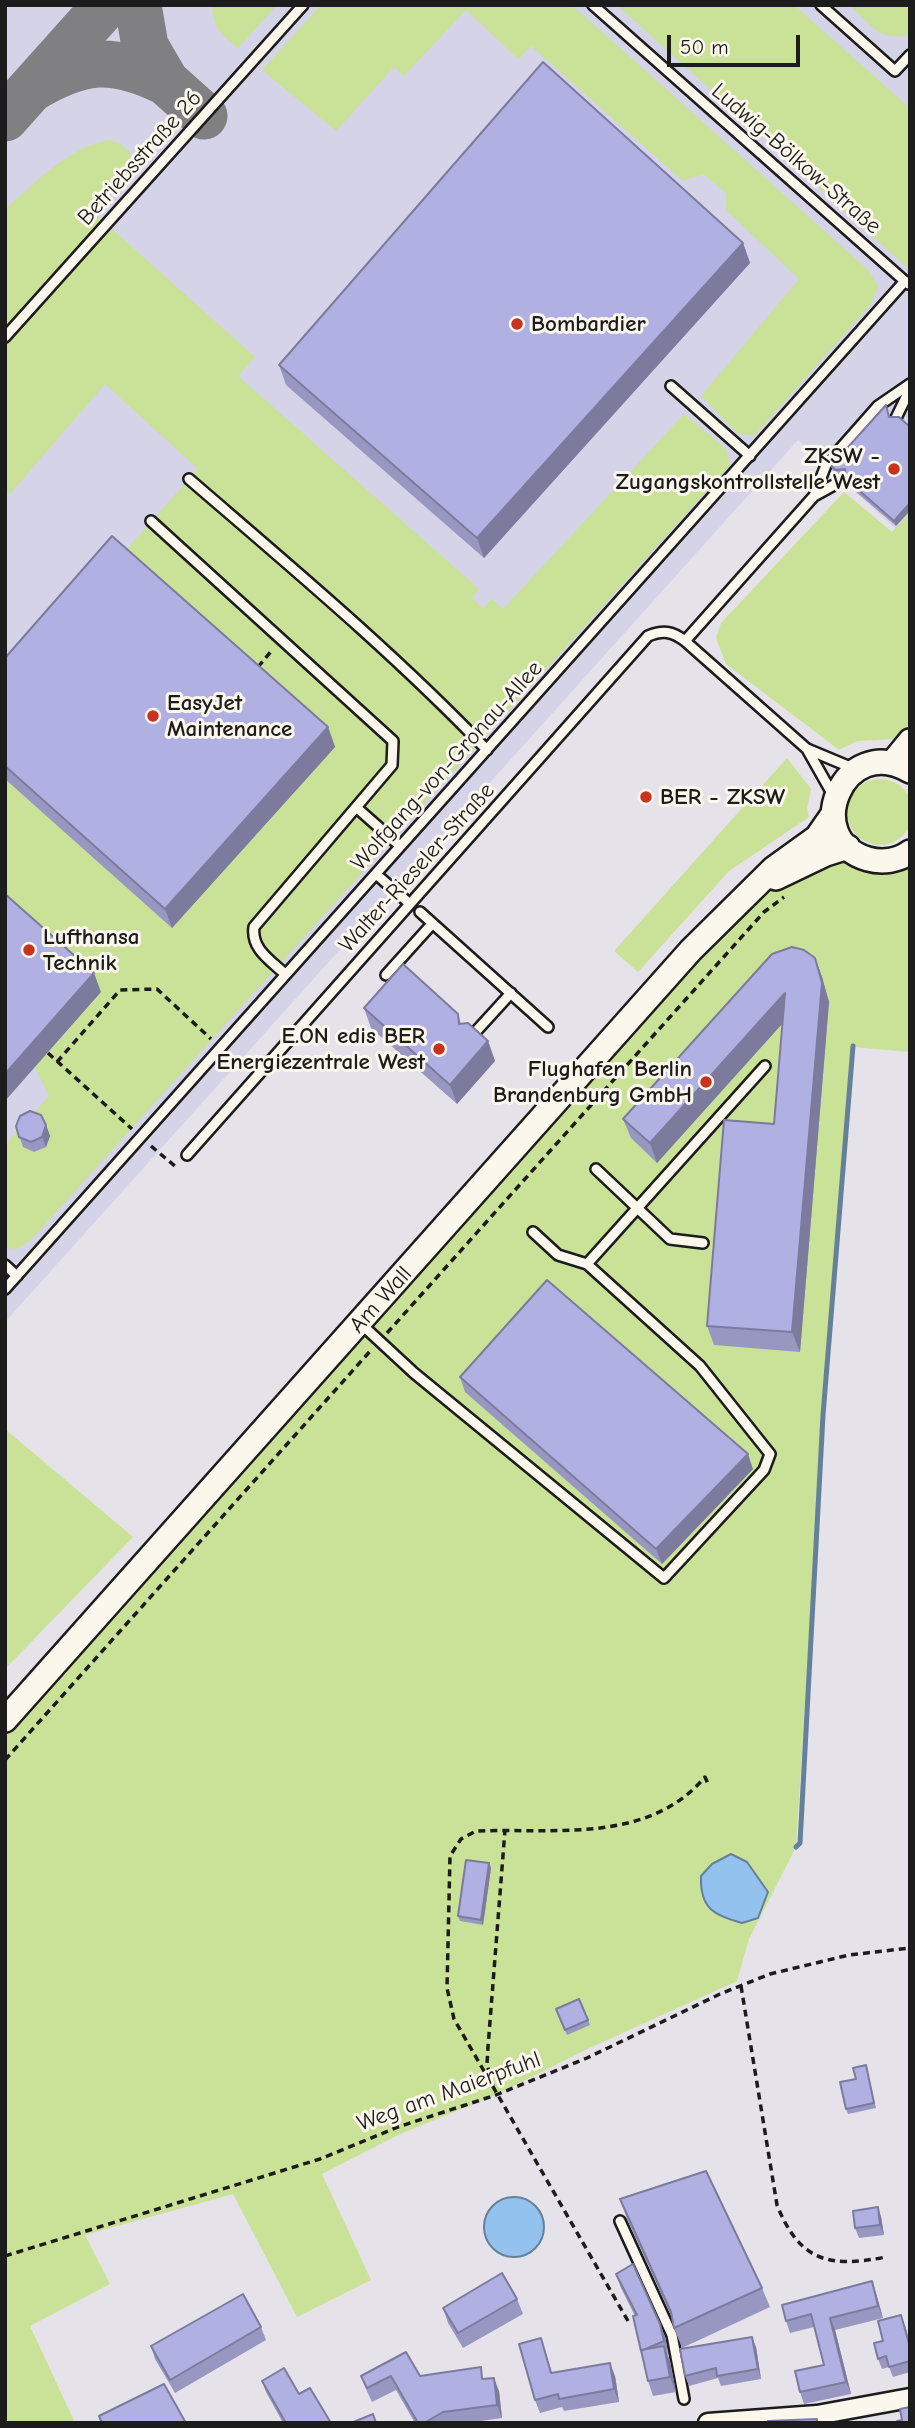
<!DOCTYPE html>
<meta charset="utf-8">
<style>
body{margin:0}
#map{position:relative;width:915px;height:2428px;overflow:hidden;background:#e5e2e9;font-family:"Comic Neue",sans-serif}
canvas{display:block}
.frame{position:absolute;inset:0;border:7px solid #1c1c1c;pointer-events:none}
.scale{position:absolute;left:667px;top:35px;width:133px;height:32px;box-sizing:border-box;border:4px solid #1c1c1c;border-top:0;padding-left:9px;font-size:21px;line-height:24px;white-space:nowrap;color:#1c1c1c;-webkit-text-stroke:5px #fbf7ec;paint-order:stroke}
</style>
<div id="map">
<canvas width="915" height="2428"></canvas>
<div class="frame"></div>
<div class="scale">50 m</div>
</div>
<script>
const c = document.querySelector('canvas').getContext('2d');
c.lineJoin = 'round';
function fillPath(path, color) {
  c.fillStyle = color;
  c.fill(path, 'evenodd');
}
function stroke(path, color, width, dash) {
  c.strokeStyle = color;
  c.lineWidth = width;
  c.lineCap = dash ? 'butt' : 'round';
  c.setLineDash(dash || []);
  c.stroke(path);
}
function label(font, color, halo, rows, align = 'center') {
  c.font = font + ' "Comic Neue",sans-serif';
  c.lineWidth = 6;
  c.setLineDash([]);
  c.textBaseline = 'middle';
  c.strokeStyle = halo;
  c.fillStyle = color;
  for (const [text, x, y, turn = 0] of rows) {
    c.save();
    c.translate(x, y);
    c.rotate((+turn || 0) * Math.PI / 180);
    c.textAlign = isNaN(turn) ? turn : align;
    if (halo) c.strokeText(text, 0, 0);
    c.fillText(text, 0, 0);
    c.restore();
  }
}
fillPath(new Path2D(`
 M5,5H910V514L896,529L798,440L5,1322Z`), '#d5d3e7');
fillPath(new Path2D(`
 M212,5H277L238,48C222,35 212,27 212,5Z
 M321,5H572L869,271L878,286L871,304L754,436L737,433L701,396L799,279L726,210V193L703,174L683,181L531,46L518,59L466,10L404,76L394,67L336,131L262,70Z
 M617,5H794L910,108V270Z
 M850,5H910V34C882,44 868,23 850,5Z
 M108,140L119,143L131,153L127,174L94,213L255,357L238,376L479,589L472,598L483,608L492,599L503,609L684,414L725,448L731,464L31,1240L17,1249L5,1248V1145L49,1096L35,1068L5,908V686L198,469L105,384L10,494L5,490V209C35,183 68,148 108,140Z
 M844,492L892,532L910,513V722L899,739L857,741L839,750L726,664L716,638L721,623Z
 M787,758L811,789L807,809L809,817L729,871L638,972L614,951Z
 M847 812a33 33 0 1 1 66 0a33 33 0 1 1-66 0Z
 M910,859V1052L853,1047L823,1415L796,1847L749,1939L737,1981L583,2051L496,2095L400,2134L322,2174L371,2280L297,2317L233,2194L85,2235L110,2284L30,2326L75,2423H5V1732L752,901L802,871L839,862L864,872Z
 M5,1429L133,1537L5,1669Z`), '#cae297');
const water = new Path2D(`
 M731,1854L747,1862L768,1892L758,1918L742,1923C713,1915 700,1908 701,1876L712,1864Z
 M484 2227a30 30 0 1 1 60 0a30 30 0 1 1-60 0Z`);
fillPath(water, '#94c2ee');
stroke(water, '#64809a', 2);
stroke(new Path2D(`
 M796,1847L800,1843L823,1415L853,1046`), '#64809a', 5);
stroke(new Path2D(`
 M166,82L204,116
 M31,89C82,59 111,55 166,82L145,46L138,5
 M5,118L106,5`), '#807f82', 47);
const service = new Path2D(`
 M593,5L908,284
 M821,5L895,71L910,55
 M5,337L303,5
 M671,386L750,456
 M896,418L910,389
 M189,479C291,567 394,653 487,750
 M843,480L814,496L826,465L878,406L910,384
 M151,521L393,741L392,765L254,927C251,949 270,960 285,974
 M685,641L814,496
 M807,749L855,769
 M357,808L400,846
 M376,874L410,904
 M420,912L548,1027
 M386,975L432,924
 M470,1038L511,993
 M187,1155L648,636C663,630 672,631 685,641L807,749L833,795
 M596,1169L670,1239L703,1243
 M587,1264L765,1066
 M5,1265L17,1276
 M5,1289L905,281
 M360,1323L414,1373L664,1578L764,1470L770,1454L700,1366L587,1264L558,1255L533,1232
 M620,2221L672,2335L684,2399`);
const minor = new Path2D(`
 M708,2423L817,2415L910,2398`);
const tertiary = new Path2D(`
 M892,763L910,741
 M910,771C844,731 799,839 868,859C882,863 898,861 910,852
 M776,878L826,854L848,847
 M5,1720L691,950L774,868L817,837L833,814`);
stroke(service, '#1c1c1c', 14);
stroke(minor, '#1c1c1c', 23);
stroke(tertiary, '#1c1c1c', 28);
stroke(new Path2D(`
 M258,667L273,649
 M48,1053L132,1129
 M57,1062L120,990L157,989L211,1039
 M151,1146L176,1167
 M387,1333L764,912L784,897
 M5,1760L372,1349
 M741,1986L777,2205C800,2262 829,2268 886,2257
 M493,2086L487,2064L488,2047L505,1830
 M5,2256L320,2159L398,2127L496,2095L587,2058L720,1994L770,1974L849,1955L910,1948
 M628,2321L454,2019L447,1988L450,1856L461,1839L476,1831C557,1828 648,1844 705,1777L709,1786`), '#1c1c1c', 3.5, [7, 5]);
stroke(service, '#fbf7ec', 9);
stroke(minor, '#fbf7ec', 18);
stroke(tertiary, '#fbf7ec', 23);
fillPath(new Path2D(`
 M743,243L750,263L484,558L286,385L279,365Z
 M889,417L896,526L848,485L846,475H838L833,471L831,466Z
 M5,658L328,727L335,747L172,928L5,779Z
 M815,958L822,977L829,1002L800,1352L714,1345L707,1326L774,1124L782,1023L657,1163L631,1138L623,1119Z
 M364,1008L458,1014L461,1024L488,1041L495,1061L457,1104L371,1028Z
 M46,1125L50,1136L46,1147L34,1152L23,1147L16,1126Z
 M460,1377L753,1469L662,1564L465,1392Z
 M489,1863L491,1868L483,1925L460,1921L458,1916Z
 M556,2009L588,2020L590,2025L567,2035Z
 M866,2065L876,2108L848,2114L846,2109L856,2079Z
 M620,2199L762,2288L770,2307L682,2348L674,2328L673,2320L627,2219Z
 M878,2207L881,2217L884,2235L859,2238L855,2228Z
 M616,2274L660,2324L665,2337L668,2354L667,2355L670,2361L676,2392L653,2396L648,2381L635,2316L621,2288Z
 M872,2281L883,2318L835,2330L851,2394L804,2404L800,2392L824,2365L814,2327L790,2333L786,2321Z
 M517,2299L523,2314L463,2348L448,2323L443,2308Z
 M905,2325L910,2343V2372L893,2377L889,2367L882,2369L878,2359L883,2341Z
 M261,2327L266,2340L175,2393L155,2359L151,2346Z
 M756,2347L761,2379L721,2386L718,2378L689,2386L685,2376Z
 M545,2350L552,2373L615,2376L619,2402L564,2411L562,2407L540,2413L535,2400Z
 M361,2376H420L485,2379L499,2391L502,2418L467,2423H415L396,2390L372,2402L366,2389Z
 M262,2381L299,2394L331,2423H283L266,2392Z`), '#9897c2');
fillPath(new Path2D(`
 M743,243L750,263L484,558L477,538Z
 M910,503V511L896,526L894,521Z
 M328,727L335,747L172,928L165,909Z
 M815,958L822,977L829,1002L800,1352L792,1332Z
 M94,973L101,992L5,1101V1074Z
 M785,993L792,1013L657,1163L650,1143Z
 M488,1041L495,1061L457,1104L450,1085Z
 M46,1125L50,1136L46,1147L42,1137Z
 M748,1454L753,1469L662,1564L656,1549Z
 M489,1863L491,1868L483,1925L481,1920Z
 M878,2207L881,2217L884,2235L880,2225Z
 M872,2281L876,2293L883,2318L878,2306Z
 M830,2318L835,2330L851,2394L846,2382Z
 M660,2324L665,2337L668,2354L664,2341Z
 M752,2337L756,2347L761,2379L758,2369Z
 M664,2346L670,2361L676,2392L670,2377Z
 M610,2363L615,2376L619,2402L614,2389Z
 M494,2378L499,2391L502,2418L497,2405Z`), '#7c7b9e');
const building = new Path2D(`
 M543,62L743,243L477,538L279,365Z
 M886,405L889,417H899L910,427V503L894,521L846,479L845,469L836,470L831,466Z
 M112,536L328,727L165,909L5,766V658Z
 M5,894L94,973L5,1074Z
 M792,947L804,950L815,958L822,983L792,1332L707,1326L724,1120L774,1124L785,993L650,1143L623,1119L772,954Z
 M403,964L458,1014L459,1024L468,1023L488,1041L450,1085L364,1008Z
 M30,1111L41,1115L46,1125L42,1137L31,1142L19,1137L16,1126L20,1116Z
 M547,1280L748,1454L656,1549L460,1377Z
 M466,1860L489,1863L481,1920L458,1916Z
 M579,1999L588,2020L565,2030L556,2009Z
 M866,2065L874,2103L846,2109L840,2082L856,2079L853,2068Z
 M706,2171L762,2288L674,2328L671,2312L620,2199Z
 M878,2207L880,2225L855,2228L853,2211Z
 M633,2264L660,2324L664,2341L641,2351L633,2316L637,2315L616,2274Z
 M502,2273L517,2299L458,2333L443,2308Z
 M872,2281L878,2306L830,2318L846,2382L800,2392L795,2371L824,2365L811,2314L786,2321L782,2305Z
 M243,2294L261,2327L170,2380L151,2346Z
 M901,2315L910,2347V2361L889,2367L886,2356L878,2359L874,2343L883,2341L878,2321Z
 M752,2337L758,2369L717,2376L716,2368L685,2376L680,2349Z
 M541,2338L551,2373L610,2363L614,2389L559,2399L558,2394L535,2400L519,2344Z
 M664,2346L670,2377L648,2381L641,2350Z
 M406,2352L420,2376L481,2367L482,2379L494,2378L497,2405L443,2412L424,2423H418L391,2376L367,2388L361,2376Z
 M284,2368L299,2394L310,2388L331,2423H286L262,2381Z
 M164,2384L186,2423H102L99,2416Z
 M910,2407V2423H898L897,2421L902,2420L900,2409Z
 M373,2414L376,2423H351Z
 M817,2419V2423H768V2421Z`);
fillPath(building, '#b1b0e2');
stroke(building, '#7c7b9e', 2);
for (const [x, y, r, color] of [
 [517,324,7,"#c8321e"],
 [894,469,7,"#c8321e"],
 [153,716,7,"#c8321e"],
 [646,797,7,"#c8321e"],
 [29,950,7,"#c8321e"],
 [439,1049,7,"#c8321e"],
 [706,1082,7,"#c8321e"]
]) {
  const dot = new Path2D();
  dot.arc(x, y, r, 0, 2 * Math.PI);
  c.fillStyle = color;
  c.fill(dot);
  stroke(dot, '#fbf7ec', 2.5);
}
label('23px', '#1c1c1c', '#fbf7ec', [
 ["Betriebsstraße 26",140,158,-48],
 ["Ludwig-Bölkow-Straße",796,159,41],
 ["Wolfgang-von-Gronau-Allee",447,766,-48],
 ["Walter-Rieseler-Straße",417,868,-48],
 ["Am Wall",381,1300,-48],
 ["Weg am Maierpfuhl",449,2092,-20]
]);
label('bold 23px', '#1c1c1c', '#fbf7ec', [
 ["Bombardier",531,324],
 ["ZKSW -",880,456,"right"],
 ["Zugangskontrollstelle West",880,482,"right"],
 ["EasyJet",167,703],
 ["Maintenance",167,729],
 ["BER - ZKSW",660,797],
 ["Lufthansa",43,937],
 ["Technik",43,963],
 ["E.ON edis BER",425,1036,"right"],
 ["Energiezentrale West",425,1062,"right"],
 ["Flughafen Berlin",692,1069,"right"],
 ["Brandenburg GmbH",692,1095,"right"]
], 'left');
</script>
